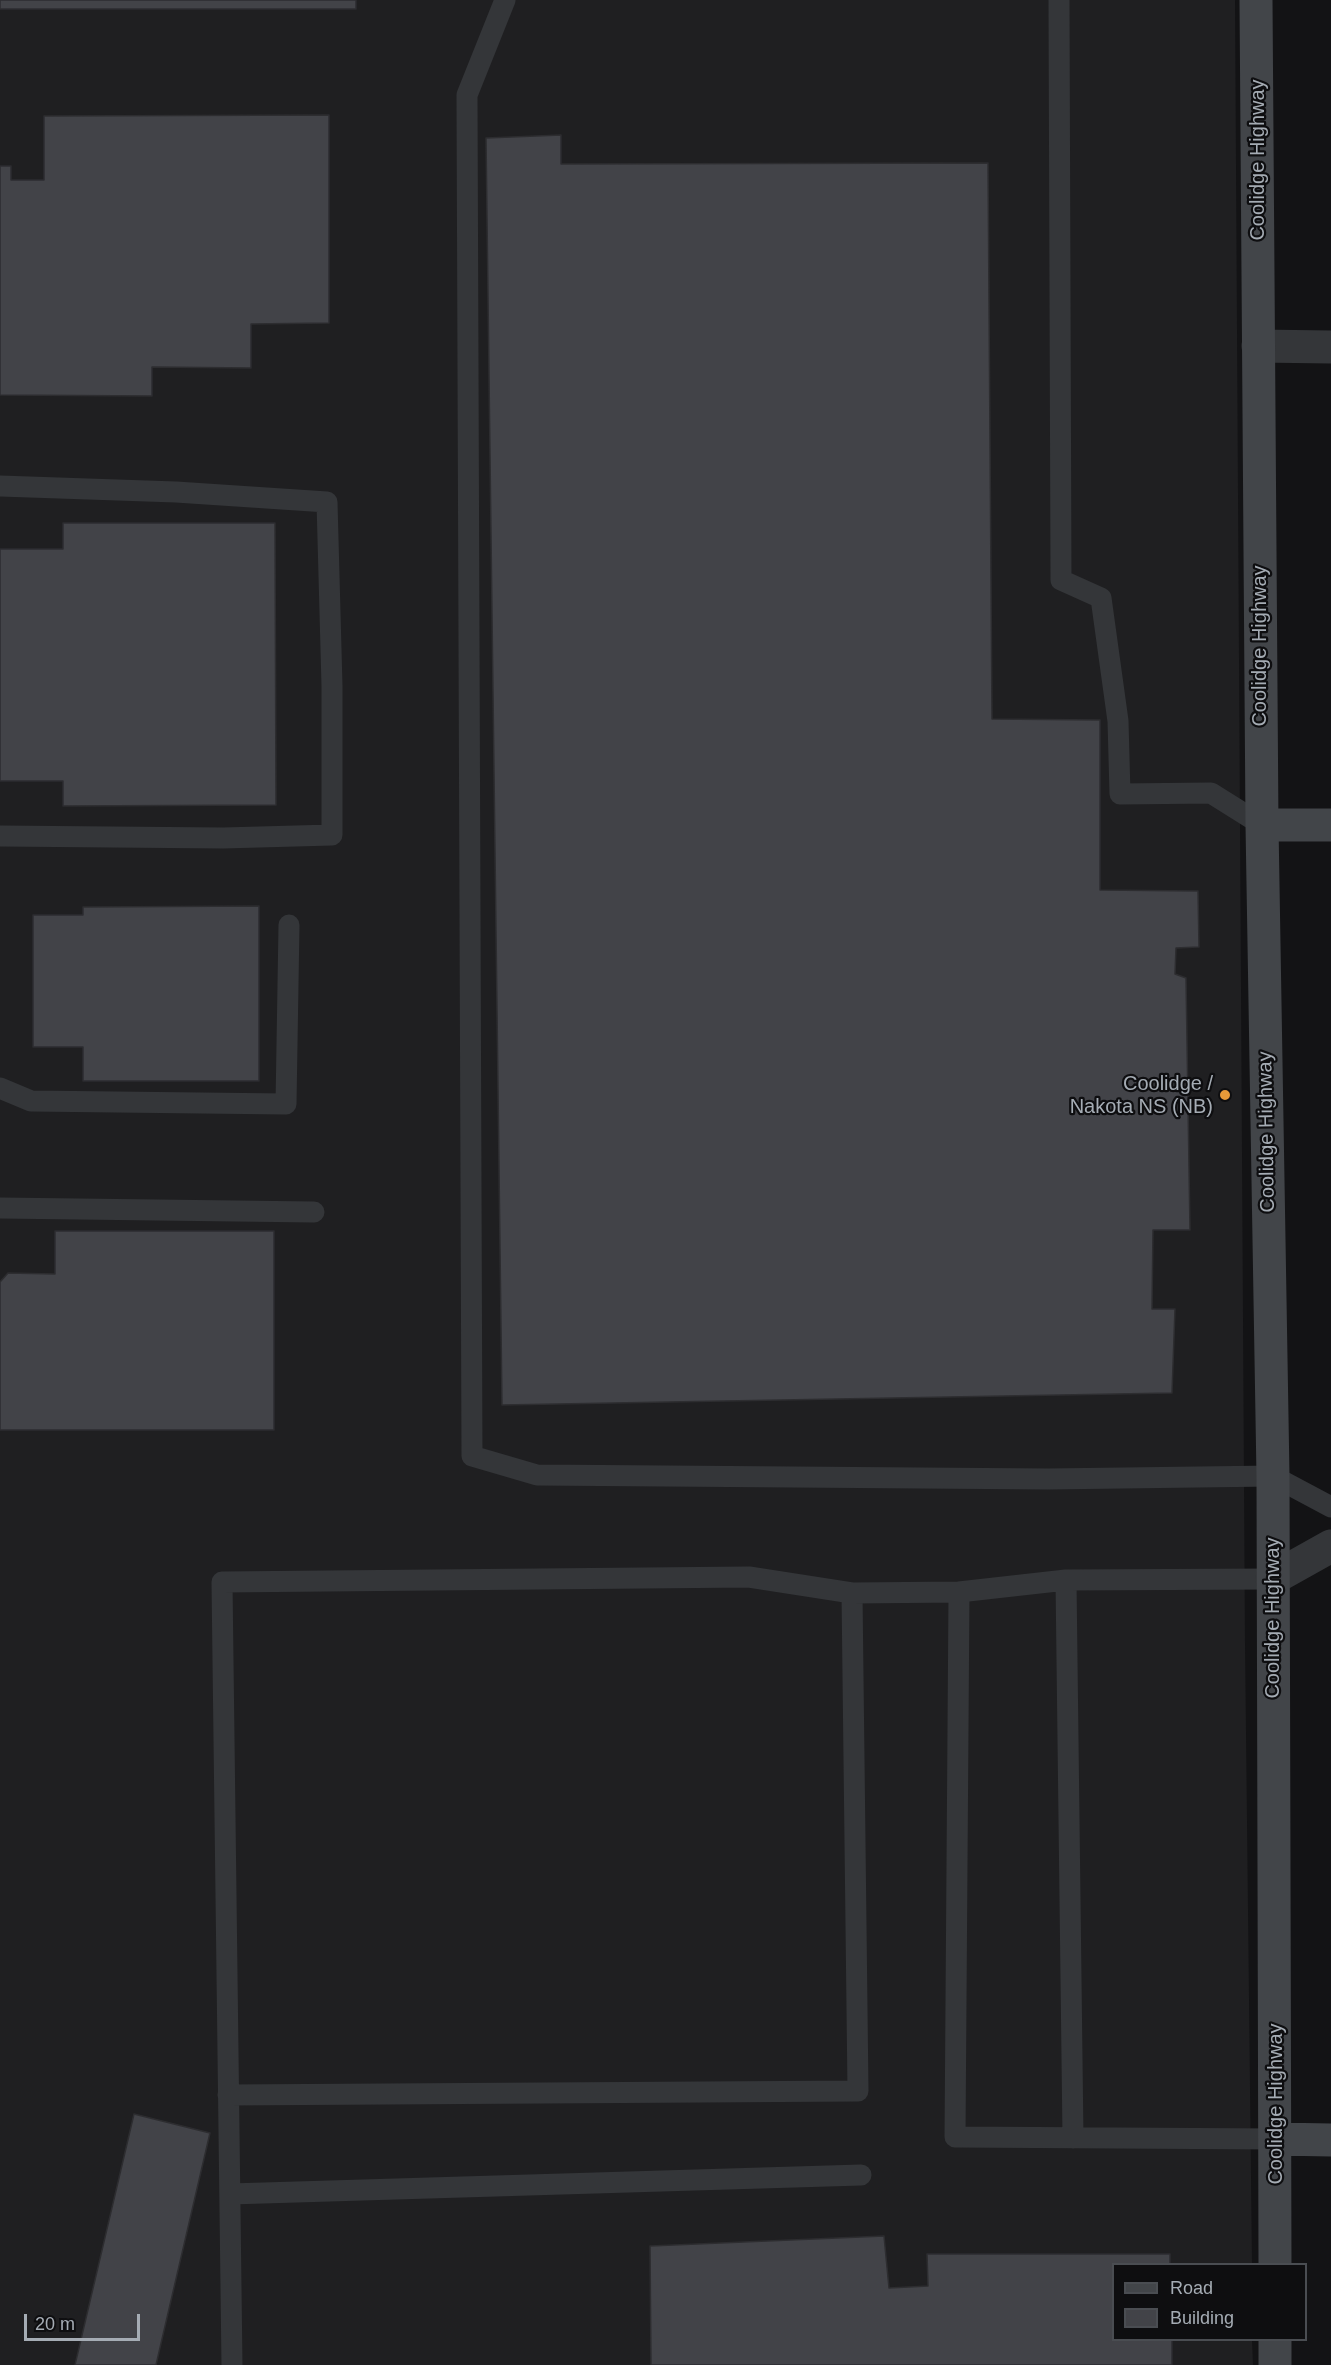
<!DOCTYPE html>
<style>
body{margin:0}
#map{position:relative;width:1331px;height:2365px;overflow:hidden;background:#131315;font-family:Arial,sans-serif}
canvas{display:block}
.legend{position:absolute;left:1112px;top:2263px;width:195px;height:78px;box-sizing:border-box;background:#0e0e10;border:2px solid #4a4d52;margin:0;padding:8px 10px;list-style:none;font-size:18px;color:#a5acb4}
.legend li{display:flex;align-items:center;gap:12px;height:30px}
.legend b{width:30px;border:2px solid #4a4d52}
.scale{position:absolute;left:24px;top:2314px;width:116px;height:27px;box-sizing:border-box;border:3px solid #a5acb4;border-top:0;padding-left:8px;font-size:18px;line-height:21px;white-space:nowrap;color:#a5acb4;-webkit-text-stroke:4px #0e0e10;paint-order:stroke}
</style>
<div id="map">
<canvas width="1331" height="2365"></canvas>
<ul class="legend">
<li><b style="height:8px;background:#424549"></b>Road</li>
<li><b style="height:16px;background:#424348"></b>Building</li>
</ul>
<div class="scale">20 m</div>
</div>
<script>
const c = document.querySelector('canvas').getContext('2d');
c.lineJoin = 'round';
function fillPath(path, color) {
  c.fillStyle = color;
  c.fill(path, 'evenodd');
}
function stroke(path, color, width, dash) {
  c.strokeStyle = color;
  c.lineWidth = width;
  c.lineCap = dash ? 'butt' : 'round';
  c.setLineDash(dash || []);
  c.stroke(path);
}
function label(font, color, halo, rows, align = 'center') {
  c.font = font + ' Arial,sans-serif';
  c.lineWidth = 4.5;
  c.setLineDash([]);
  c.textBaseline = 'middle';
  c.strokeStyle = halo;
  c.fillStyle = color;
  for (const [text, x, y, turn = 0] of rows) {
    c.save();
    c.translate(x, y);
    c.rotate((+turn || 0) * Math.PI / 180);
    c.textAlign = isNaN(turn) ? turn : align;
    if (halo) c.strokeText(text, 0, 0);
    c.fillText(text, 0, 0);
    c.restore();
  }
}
fillPath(new Path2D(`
 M0,0H1235L1245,1643L1252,2264H1114V2340H1252L1253,2365H0Z`), '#1f1f21');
const building = new Path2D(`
 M0,0H356V9H0Z
 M329,115V323L251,324V368L152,367V396L0,395V166H11V180H44V116Z
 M561,135V164L988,163L992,719L1100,720V890L1198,891L1199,947L1176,948L1175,974L1186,978L1190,1230H1153L1152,1309H1175L1172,1393L502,1405L486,138Z
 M63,523H275L276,805L63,806V781H0V549H63Z
 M259,906V1081H83V1047H33V915H83V907Z
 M55,1231H274V1430H0V1282L8,1273L55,1274Z
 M134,2114L210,2133L156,2365H75Z
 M884,2236L889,2288L928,2286L927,2254H1170V2264H1114V2340H1172V2365H651L650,2246Z`);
fillPath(building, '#424348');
stroke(building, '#2d2d30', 1.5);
stroke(new Path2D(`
 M505,0L467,95L472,1456L537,1475L1048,1479L1273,1476L1331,1507
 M1059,0L1061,580L1101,598L1118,721L1120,794L1211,793L1262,825
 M0,486L176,492L327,502L332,686V835L223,838L0,836
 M0,1088L31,1101L286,1104L289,925
 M0,1208L314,1212
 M1066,1580L1073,2138
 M959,1592L1066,1580L1272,1579
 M228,2095L858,2091L852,1593
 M230,2194L861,2175
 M232,2365L222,1582L749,1577L852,1593L959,1592L955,2137L1276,2139`), '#343639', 21);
stroke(new Path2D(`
 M1258,346L1331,347
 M1272,1579L1331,1546`), '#343639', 33);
stroke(new Path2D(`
 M1256,0L1262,825L1273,1476L1275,2264
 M1262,825H1331
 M1276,2139L1331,2140
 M1275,2340V2365`), '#424549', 33);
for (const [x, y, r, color] of [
 [1225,1095,6,"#e69a39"]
]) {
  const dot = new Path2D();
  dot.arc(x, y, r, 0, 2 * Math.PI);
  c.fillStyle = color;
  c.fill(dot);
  stroke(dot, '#0e0e10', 2);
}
label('20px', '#a5acb4', '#0e0e10', [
 ["Coolidge Highway",1258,160,-90],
 ["Coolidge Highway",1260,646,-90],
 ["Coolidge Highway",1267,1132,-91],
 ["Coolidge Highway",1273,1618,-90],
 ["Coolidge Highway",1276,2104,-90]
]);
label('20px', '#a5acb4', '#0e0e10', [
 ["Coolidge /",1213,1084],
 ["Nakota NS (NB)",1213,1107]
], 'right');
</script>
